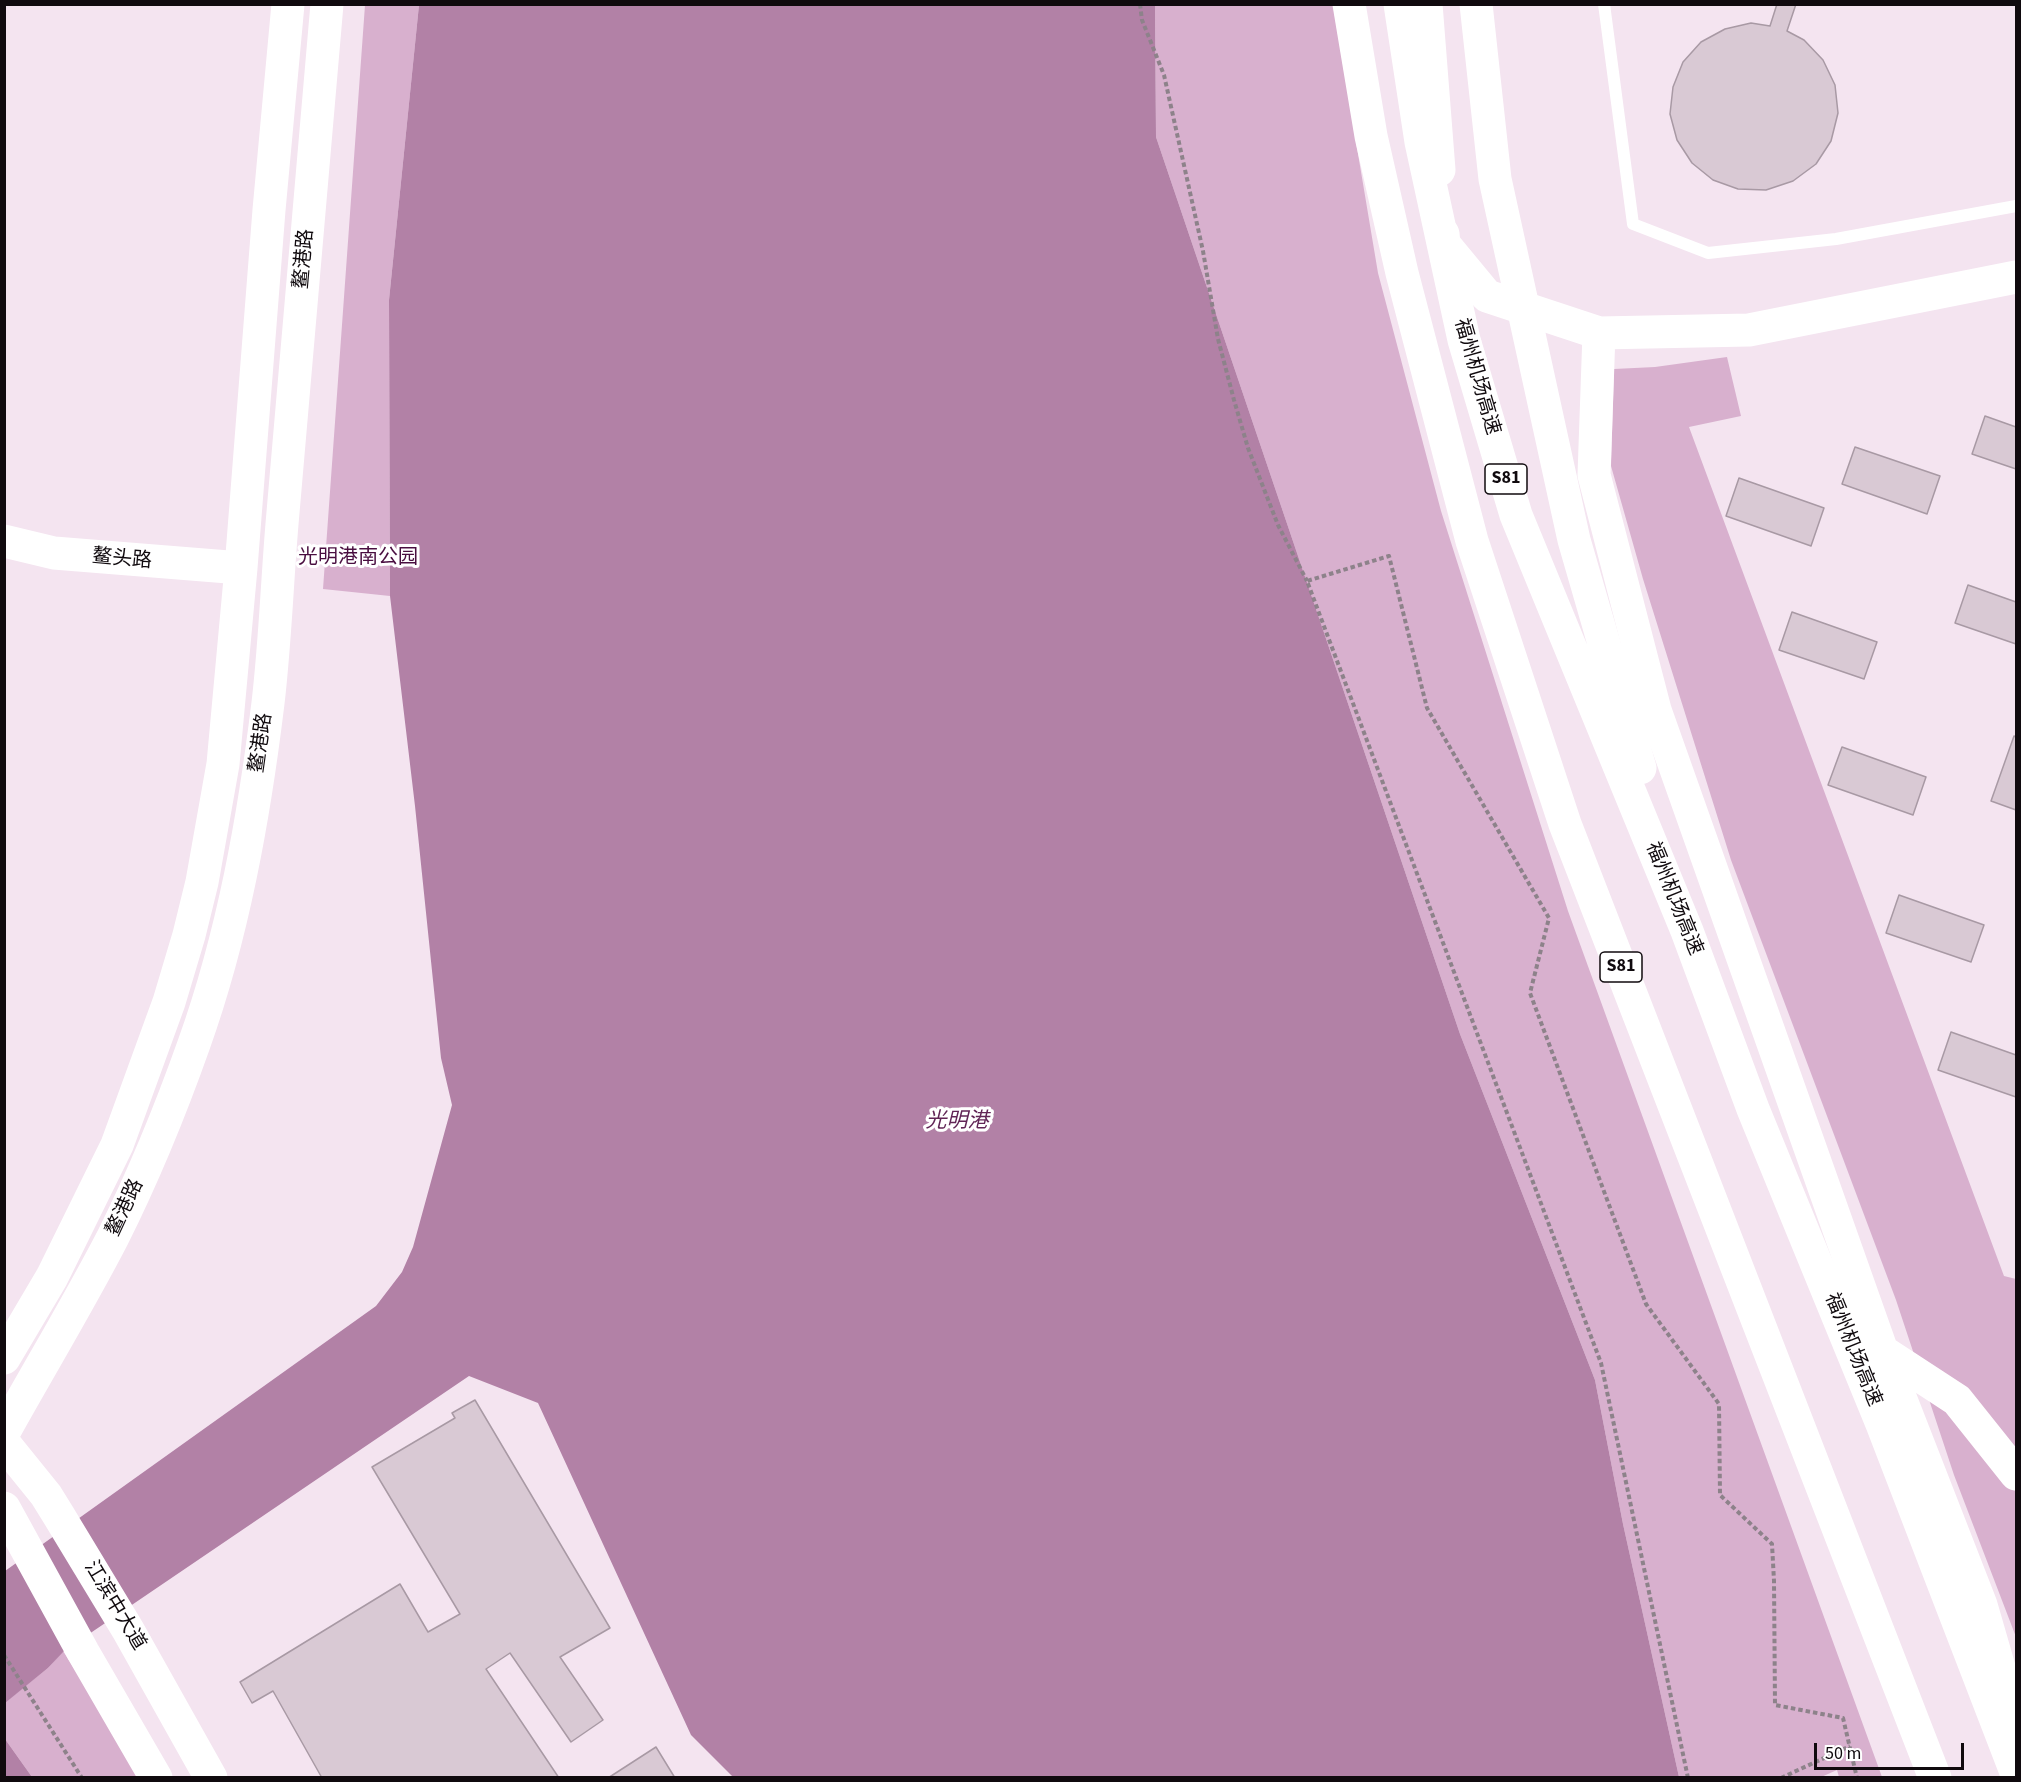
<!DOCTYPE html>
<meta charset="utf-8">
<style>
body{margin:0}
#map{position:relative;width:2021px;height:1782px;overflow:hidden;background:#f4e4f0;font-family:"Source Sans 3",sans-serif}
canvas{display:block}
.frame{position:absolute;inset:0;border:6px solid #100a0e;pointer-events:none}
.scale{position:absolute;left:1814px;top:1743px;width:150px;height:27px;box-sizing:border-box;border:3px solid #100a0e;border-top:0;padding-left:8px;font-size:18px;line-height:21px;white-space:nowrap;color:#100a0e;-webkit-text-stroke:4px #fff;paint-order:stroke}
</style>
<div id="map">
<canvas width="2021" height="1782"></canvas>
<div class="frame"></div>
<div class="scale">50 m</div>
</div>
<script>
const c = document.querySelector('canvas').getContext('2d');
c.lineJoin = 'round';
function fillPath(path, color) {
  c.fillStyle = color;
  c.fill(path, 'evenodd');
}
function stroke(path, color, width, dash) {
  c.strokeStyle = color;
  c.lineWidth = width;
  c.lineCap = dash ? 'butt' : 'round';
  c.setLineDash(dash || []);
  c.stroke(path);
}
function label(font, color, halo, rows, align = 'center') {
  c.font = font + ' "Source Sans 3","Noto Sans SC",sans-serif';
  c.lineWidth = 6;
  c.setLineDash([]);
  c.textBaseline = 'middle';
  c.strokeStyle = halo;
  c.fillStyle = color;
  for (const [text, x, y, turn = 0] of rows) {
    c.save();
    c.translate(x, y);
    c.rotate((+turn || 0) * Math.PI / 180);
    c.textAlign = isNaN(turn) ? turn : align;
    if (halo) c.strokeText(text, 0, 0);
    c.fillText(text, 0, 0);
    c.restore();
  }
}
fillPath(new Path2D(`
 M365,5H419L389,300L390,596L323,589Z
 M1155,5H1333L1378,273L1441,511L1568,911L1882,1777H1839L1837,1770L1819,1778L1679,1777L1623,1524L1595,1380L1460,1034L1156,137Z
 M1727,357L1741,416L1689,427L2004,1276L2016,1279V1637L1954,1475L1896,1300L1731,860L1643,579L1611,466L1614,369L1655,367Z
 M63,1651L144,1777H32L5,1739L4,1703L48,1668Z`), '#d8b0ce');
fillPath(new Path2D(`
 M419,5H1155L1156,137L1460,1034L1595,1380L1623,1524L1679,1777H733L691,1735L538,1403L469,1376L64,1651L48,1668L5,1703V1571L376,1306L402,1272L413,1247L452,1105L441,1058L415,806L390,596L389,300Z
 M4,1739H5L32,1777H5Z`), '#b281a6');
const building = new Path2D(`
 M1777,4H1796L1787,31L1804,40L1823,60L1835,85L1838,113L1831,141L1816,164L1793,181L1766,190L1738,189L1713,180L1692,163L1677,140L1670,114L1673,87L1683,62L1701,42L1725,29L1751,23L1770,26Z
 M1985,416L2016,427V469L1972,454Z
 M1855,447L1940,476L1927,514L1842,484Z
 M1739,478L1824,508L1811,546L1726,516Z
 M1968,585L2016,602V644L1955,623Z
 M1792,612L1877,642L1864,679L1779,650Z
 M2014,736L2016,737V810L1991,801Z
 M1842,747L1926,777L1913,815L1828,785Z
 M1899,895L1984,925L1971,962L1886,933Z
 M1951,1032L2016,1055V1097L1938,1070Z
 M475,1400L610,1628L560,1657L603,1720L571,1742L510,1653L486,1669L559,1778H322L273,1691L252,1703L240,1682L400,1584L428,1632L460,1614L372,1467L455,1418L452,1413Z
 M656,1747L675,1778H608Z`);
fillPath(building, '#d9c9d4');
stroke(building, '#a899a4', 1.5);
stroke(new Path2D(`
 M1140,4L1142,20L1164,75L1203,251L1218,339L1234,400L1248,448L1278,525L1307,581
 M4,1655L82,1778
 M1688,1778L1601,1363L1307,581L1389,556L1427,708L1549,918L1530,993L1646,1304L1719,1404L1720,1495L1772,1544L1774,1581L1775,1705L1843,1718L1857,1778
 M1781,1778L1850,1746`), '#8d828a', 4, [4.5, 3]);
stroke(new Path2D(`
 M1604,4L1633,224L1708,253L1836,239L2016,206`), '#fff', 12);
stroke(new Path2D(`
 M1426,4L1439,170
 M1443,234L1444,244L1487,296L1599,333L1749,330L2016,277
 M1599,333L1594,475L1655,710L1882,1351L1981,1605L2016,1726
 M4,541L54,553L241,568
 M1882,1351L1957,1400L2016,1474
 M4,1358L52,1277L117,1145L169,1002L189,935L202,882L223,764L241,568L269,210L288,4
 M4,1432C40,1367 79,1303 113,1237C144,1175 171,1109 194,1044C233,935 254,818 268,703C275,644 277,584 282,524C297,351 312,178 327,4
 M4,1443L46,1495L59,1516L128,1630L211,1778
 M4,1508L83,1652L156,1778`), '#fff', 33);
stroke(new Path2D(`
 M1349,4L1371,136L1402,273L1472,541L1565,824L1935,1778
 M1400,4L1421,142L1464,340L1516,515L1687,931L1753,1109L1882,1424L2016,1772
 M1476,4L1495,179L1574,540L1640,768`), '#fff', 33);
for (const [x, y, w] of [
 [1506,479,42],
 [1621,967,42]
]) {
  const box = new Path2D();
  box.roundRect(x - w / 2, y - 15, w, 30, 4.5);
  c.fillStyle = '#fff';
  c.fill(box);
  stroke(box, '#100a0e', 1.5);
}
label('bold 18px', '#100a0e', null, [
 ["S81",1506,479],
 ["S81",1621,967]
]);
label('20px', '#100a0e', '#fff', [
 ["鳌港路",305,259,-85],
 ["福州机场高速",1476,377,74],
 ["鳌头路",122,560,5],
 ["鳌港路",262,743,-82],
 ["福州机场高速",1673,899,68],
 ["鳌港路",126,1208,-65],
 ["福州机场高速",1852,1350,68],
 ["江滨中大道",114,1606,59]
]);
label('20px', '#490e40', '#fff', [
 ["光明港南公园",358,559]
]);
label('italic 21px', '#612556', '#fff', [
 ["光明港",957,1122]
]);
</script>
